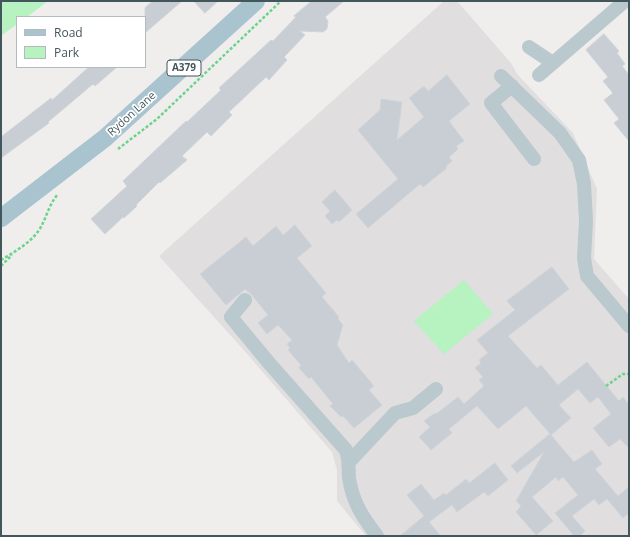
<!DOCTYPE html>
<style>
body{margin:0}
#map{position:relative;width:630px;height:537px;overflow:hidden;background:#f0eded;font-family:"Open Sans",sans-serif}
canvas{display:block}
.frame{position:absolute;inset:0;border:2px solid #43565c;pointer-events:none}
.legend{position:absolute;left:16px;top:16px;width:130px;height:52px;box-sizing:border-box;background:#fff;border:1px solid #b4bbbe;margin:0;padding:5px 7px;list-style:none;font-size:12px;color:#43565c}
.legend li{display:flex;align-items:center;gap:8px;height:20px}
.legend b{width:20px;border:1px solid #b4bbbe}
</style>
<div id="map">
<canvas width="630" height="537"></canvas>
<div class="frame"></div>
<ul class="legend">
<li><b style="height:5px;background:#a9c4cf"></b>Road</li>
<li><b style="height:11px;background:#b6f3c1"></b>Park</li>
</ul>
</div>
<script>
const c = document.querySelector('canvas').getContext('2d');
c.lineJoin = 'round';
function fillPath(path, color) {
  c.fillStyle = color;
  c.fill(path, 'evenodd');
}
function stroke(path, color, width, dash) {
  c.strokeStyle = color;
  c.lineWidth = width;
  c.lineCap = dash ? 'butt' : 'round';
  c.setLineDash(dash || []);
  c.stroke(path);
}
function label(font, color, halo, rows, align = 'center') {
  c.font = font + ' "Open Sans",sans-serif';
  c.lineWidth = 3.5;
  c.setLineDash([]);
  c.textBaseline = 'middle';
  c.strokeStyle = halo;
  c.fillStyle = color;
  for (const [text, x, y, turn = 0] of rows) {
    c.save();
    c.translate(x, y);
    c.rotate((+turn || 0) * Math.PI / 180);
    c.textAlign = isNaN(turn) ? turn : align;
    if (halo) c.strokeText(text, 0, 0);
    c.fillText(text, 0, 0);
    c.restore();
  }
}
fillPath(new Path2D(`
 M444,1H457L511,63L517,74L573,133L597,189L594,259L629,299V536H366L337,501V470L332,452L241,347L159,256Z`), '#e1dee0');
fillPath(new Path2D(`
 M1,1H48L27,17H17V24L1,36Z
 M464,280L493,314L444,354L414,321Z`), '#b6f3c1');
const building = new Path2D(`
 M153,1H182L145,33V8Z
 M194,1H218L205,13Z
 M312,1H344L325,17L328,21L327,29L323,32L300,31L305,35L286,55L284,57L287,60L269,80L266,77L229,112L232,115L211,136L207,132L182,156L187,160L160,183L159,182L136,205L137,206L124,218L123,217L105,234L91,219L127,186L123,181L186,121L187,122L221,90L219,88L271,40L273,41L296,17L294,16Z
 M604,34L619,51L617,53L625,64L622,66L629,75V141L614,123L619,119L604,100L613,93L603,81L608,77L586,50Z
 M89,67H117L95,86L93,84L48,122L49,123L1,158V137L51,98L52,100Z
 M447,75L470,104L449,121L464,141L456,146L458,149L449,157L452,161L446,166L447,168L423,187L420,184L368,228L356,214L398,179L358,130L380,110L381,99L402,102L397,140L424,117L409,98L424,86L428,91Z
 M335,190L352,210L339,222L337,220L332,224L325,216L330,211L322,202Z
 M295,225L312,246L297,258L326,293L322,297L339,317L338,319L343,325L337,345L349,363L352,360L374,386L369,390L382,405L354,428L343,416L341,417L330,406L333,404L311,377L309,379L299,368L301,365L288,350L290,348L287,344L292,340L278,325L267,334L258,323L268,315L251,294L245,289L226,305L200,274L246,237L253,246L276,226L283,235Z
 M552,267L569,289L508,336L537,368L541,365L558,385L587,362L619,401L623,397L629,405V448L620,439L609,447L593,428L611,414L598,397L590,403L578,389L559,405L571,418L551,435L526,406L498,429L477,406L449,429L452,433L431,450L419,437L430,427L424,421L435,413L436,414L458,397L464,404L484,386L479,380L483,377L475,368L481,363L479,360L488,353L477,340L515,310L507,301Z
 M550,434L574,462L592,450L602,464L595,469L618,496L629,487V513L623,518L607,499L599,505L594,499L572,516L585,531L580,536H574L555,513L578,495L563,477L558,481L556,477L532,497L553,521L536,535L516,512L521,506L516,501L544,452L517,473L511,466Z
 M495,463L508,480L488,496L484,492L457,512L452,505L429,522L441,536H400L424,516L407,495L421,484L434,500L444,493L446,495L466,479L469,483Z`);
fillPath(building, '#c8ced3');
stroke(building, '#d0d5da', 1);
stroke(new Path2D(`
 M118,149L157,119L281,1
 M1,260C16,251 34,241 42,225C47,215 50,203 58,194
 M1,266L12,255
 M606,386L623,374H629`), '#6ad48b', 2.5, [3, 2]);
stroke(new Path2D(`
 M529,47L553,63
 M539,75L625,1
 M501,76L560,133L579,160L584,184L586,221L584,258L587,276L629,326
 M512,86L491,103L534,159
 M245,300L231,317L269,363L346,450C350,462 348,467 349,478C353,503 362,516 377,536
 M350,461L395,413L413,408L436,389`), '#b9c9ce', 14);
stroke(new Path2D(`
 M1,218L105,138L256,1`), '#a9c4cf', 18);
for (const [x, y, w] of [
 [184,68,34]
]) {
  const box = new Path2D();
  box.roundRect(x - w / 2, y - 8, w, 16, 3);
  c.fillStyle = '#fff';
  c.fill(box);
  stroke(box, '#43565c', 1);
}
label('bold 10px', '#43565c', null, [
 ["A379",184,68]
]);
label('11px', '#43565c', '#fff', [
 ["Rydon Lane",132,114,-42]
]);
</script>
